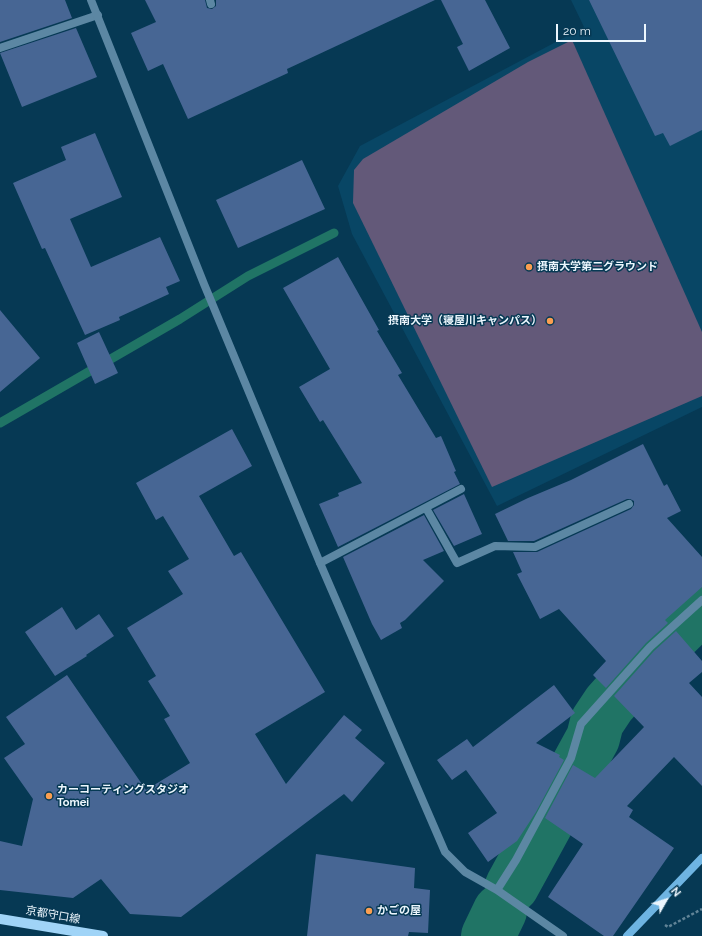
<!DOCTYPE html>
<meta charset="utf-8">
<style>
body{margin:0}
#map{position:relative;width:702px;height:936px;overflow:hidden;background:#063954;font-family:Raleway,sans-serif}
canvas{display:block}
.north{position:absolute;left:646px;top:880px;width:40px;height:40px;-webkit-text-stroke:3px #063954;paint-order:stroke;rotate:51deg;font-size:11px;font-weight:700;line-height:16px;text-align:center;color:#ecf6fd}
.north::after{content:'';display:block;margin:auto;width:14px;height:18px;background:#ecf6fd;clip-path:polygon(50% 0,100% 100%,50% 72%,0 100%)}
.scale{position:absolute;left:556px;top:24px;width:90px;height:18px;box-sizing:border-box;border:2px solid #ecf6fd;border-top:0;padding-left:5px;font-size:12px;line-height:14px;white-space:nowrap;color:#ecf6fd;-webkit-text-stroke:3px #063954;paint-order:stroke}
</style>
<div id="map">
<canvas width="702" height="936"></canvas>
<div class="north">N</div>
<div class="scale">20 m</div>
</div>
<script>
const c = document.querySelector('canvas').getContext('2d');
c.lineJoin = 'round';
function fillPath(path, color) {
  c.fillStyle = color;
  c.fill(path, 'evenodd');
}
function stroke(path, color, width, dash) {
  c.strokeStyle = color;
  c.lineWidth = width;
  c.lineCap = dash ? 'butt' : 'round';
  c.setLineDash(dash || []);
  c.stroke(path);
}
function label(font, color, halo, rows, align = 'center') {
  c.font = font + ' Raleway,"Noto Sans JP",sans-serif';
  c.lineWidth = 3;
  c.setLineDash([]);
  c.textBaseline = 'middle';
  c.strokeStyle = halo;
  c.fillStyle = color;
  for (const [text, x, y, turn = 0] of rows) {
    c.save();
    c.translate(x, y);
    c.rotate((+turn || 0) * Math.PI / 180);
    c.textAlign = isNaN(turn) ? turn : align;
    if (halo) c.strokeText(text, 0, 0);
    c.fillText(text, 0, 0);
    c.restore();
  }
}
fillPath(new Path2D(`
 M571,0H702V407L497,506L352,234L338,186L360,146L584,27Z`), '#084665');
fillPath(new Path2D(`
 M572,40L702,332V396L492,487L353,203L354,170L363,159L528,62Z`), '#635979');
stroke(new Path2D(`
 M0,423L180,319L248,276L334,233`), '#207465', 9);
stroke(new Path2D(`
 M512,886L593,738L597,722L609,704L652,656L702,607
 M488,936L500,911`), '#207465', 54);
fillPath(new Path2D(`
 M0,0H65L72,18L0,42Z
 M145,0H205L207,8L212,9L216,6V0H435L287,69L288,73L188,119L163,64L148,71L131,33L156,22Z
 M441,0H485L510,48L469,71L457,47L463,44Z
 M589,0H702V130L670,146L663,133L655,136Z
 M76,28L97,77L22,107L0,53Z
 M95,133L122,197L70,219L91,267L160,237L180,281L166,287L169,294L119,317L120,320L85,335L45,248L42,249L13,183L66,160L61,147Z
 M302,160L325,209L238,248L216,200Z
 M338,257L379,330L377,331L402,373L398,375L436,438L441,436L456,471L454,472L460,484L338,547L319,504L339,496L338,493L362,483L323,420L320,422L299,387L330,369L283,288Z
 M0,310L40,358L0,392Z
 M99,332L118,373L95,384L77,343Z
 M232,429L252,466L199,496L234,556L241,552L325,692L255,734L286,784L344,715L362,730L355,738L385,763L352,802L344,794L181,917L130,914L101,879L73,898L0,890V841L22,846L33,799L4,758L25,744L6,717L67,675L146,790L190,763L164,719L170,716L148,681L156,676L127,628L183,594L168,571L189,559L163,516L156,520L136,483Z
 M643,444L664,486L667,484L681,511L667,518L702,557V587L665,620L668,623L646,643L606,688L593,675L606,661L559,609L540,619L517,574L522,572L513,552H537L631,509L634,505V501L630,499H627L534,541H508L495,514L528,498L571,480Z
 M464,494L482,534L454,546L433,510Z
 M424,515L444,551L423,560L444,581L405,620L400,623L402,628L381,640L372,624L343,557Z
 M62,607L76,630L99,614L114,636L86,655L87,656L55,676L25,632Z
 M676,631L702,661V672L689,683L702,697V786L674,757L627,806L633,810L629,817L674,848L613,936H604L548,897L583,844L545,818L573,765L595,778L644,727L614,696L654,651Z
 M554,685L575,713L536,743L560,755L559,757L564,760L536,812L517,841L488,862L468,833L497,813L466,770L452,780L437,760L467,739L473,747Z
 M316,854L415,868L414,888L430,890L428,933L409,932L408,936H307Z`), '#476694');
stroke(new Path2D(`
 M665,925L668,927L702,909`), '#618497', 2.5, [3, 2]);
stroke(new Path2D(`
 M210,0L211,4
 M0,48L98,15
 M426,508L457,563L495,546L535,547L629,504
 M320,563L461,489`), '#5c87a3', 8);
stroke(new Path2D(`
 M91,0L204,284L320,563L445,852L465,872L497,890L563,936
 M497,890L516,860L571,758L581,724L650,647L702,600`), '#5c87a3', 8);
stroke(new Path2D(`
 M627,936L702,858`), '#6eb4e2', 8);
stroke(new Path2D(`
 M0,919L103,936`), '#a0d4f7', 10);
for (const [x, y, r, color] of [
 [529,267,4,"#fb9e50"],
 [550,321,4,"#fb9e50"],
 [49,796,4,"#fb9e50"],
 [369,911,4,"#fb9e50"]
]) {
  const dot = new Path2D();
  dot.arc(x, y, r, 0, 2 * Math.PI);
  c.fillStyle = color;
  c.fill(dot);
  stroke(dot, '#063954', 1.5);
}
label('bold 11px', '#ecf6fd', '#063954', [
 ["摂南大学第二グラウンド",537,267],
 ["摂南大学（寝屋川キャンパス）",542,321,"right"],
 ["カーコーティングスタジオ",57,790],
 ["Tomei",57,803],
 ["かごの屋",377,911]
], 'left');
label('11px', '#ecf6fd', '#063954', [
 ["京都守口線",53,915,10]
]);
</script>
